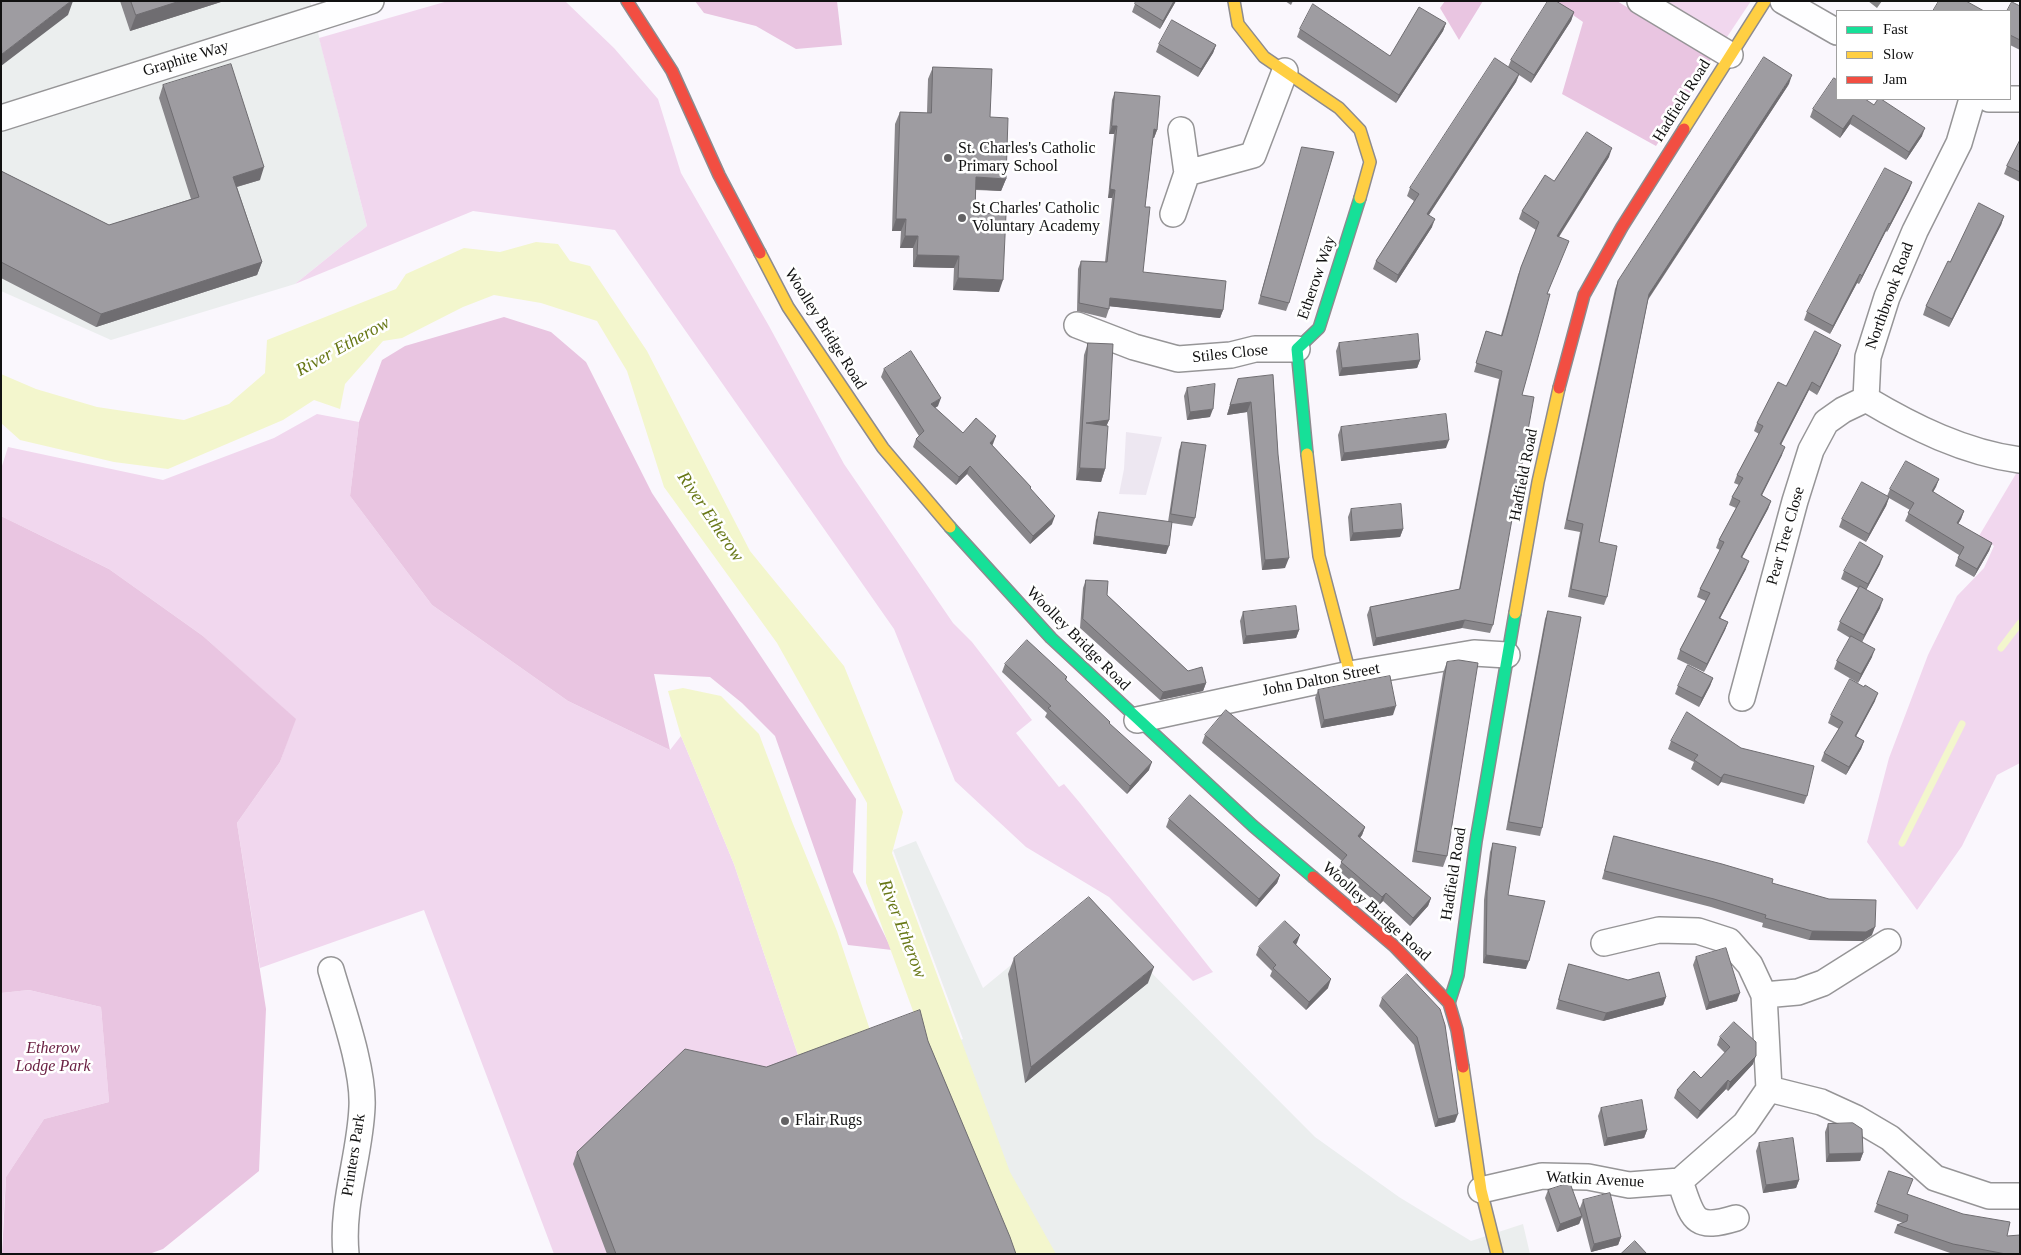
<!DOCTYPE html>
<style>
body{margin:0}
#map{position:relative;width:2021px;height:1255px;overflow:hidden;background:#faf7fd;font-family:"Times New Roman",serif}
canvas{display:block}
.frame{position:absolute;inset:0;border:2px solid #111;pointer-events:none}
.legend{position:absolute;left:1836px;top:10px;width:175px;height:90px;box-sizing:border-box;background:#fff;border:1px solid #a0a0a0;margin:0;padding:6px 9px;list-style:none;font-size:15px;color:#111}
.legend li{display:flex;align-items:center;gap:10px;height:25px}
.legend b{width:25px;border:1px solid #a0a0a0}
</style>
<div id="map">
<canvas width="2021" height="1255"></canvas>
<div class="frame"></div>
<ul class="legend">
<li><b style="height:6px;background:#16e098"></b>Fast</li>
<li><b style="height:6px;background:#ffcf43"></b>Slow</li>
<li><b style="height:6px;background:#f24e42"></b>Jam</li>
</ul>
</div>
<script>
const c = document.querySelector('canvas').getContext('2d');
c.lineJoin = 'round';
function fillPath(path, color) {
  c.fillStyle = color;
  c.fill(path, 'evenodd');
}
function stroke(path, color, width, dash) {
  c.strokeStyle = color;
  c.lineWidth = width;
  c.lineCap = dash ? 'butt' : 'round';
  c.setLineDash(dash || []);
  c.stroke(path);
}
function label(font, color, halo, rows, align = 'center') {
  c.font = font + ' "Times New Roman",serif';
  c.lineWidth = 5;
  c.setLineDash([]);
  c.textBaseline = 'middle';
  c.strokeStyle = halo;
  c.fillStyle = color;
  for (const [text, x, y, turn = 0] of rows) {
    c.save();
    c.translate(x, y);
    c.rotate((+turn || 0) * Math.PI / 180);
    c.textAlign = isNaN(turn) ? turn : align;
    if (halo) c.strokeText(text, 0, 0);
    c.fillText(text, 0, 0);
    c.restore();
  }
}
fillPath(new Path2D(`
 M1,1H310L367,226L295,284L111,340L1,291Z
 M916,841L983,988L1084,905L1315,1137L1399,1197L1471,1241L1523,1224L1530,1254H607L924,1053L963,1039L893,850Z`), '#ebeeee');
fillPath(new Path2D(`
 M448,1L566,2L614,48L658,99L681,173L769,326L844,464L953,623L972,642L1032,720L1016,733L1059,787L1064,784L1080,803L1213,972L1193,981L1109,897L1026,847L955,781L894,629L615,230L473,211L295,284L367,226L319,38Z
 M1662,1H1751L1725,40Z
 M317,414L359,422L350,496L432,605L568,701L670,750L681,736L734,864L801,1064L646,1254H554L424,910L260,968L237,823L280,762L295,719L203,636L109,569L1,516V469L8,447L163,480L274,438Z
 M2017,472H2020V763L1997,775L1962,846L1917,910L1867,842L1889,758L1928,655L1957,596L1984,568L1994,546L1979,536Z
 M29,990L101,1007L109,1102L44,1119L6,1177L1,1254V993Z`), '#f1d7ee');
fillPath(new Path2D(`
 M695,1H837L842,45L796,49L756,26L704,13Z
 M1445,1H1483L1459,40L1440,8Z
 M1553,1H1617L1711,59L1656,146L1562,94L1583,22Z
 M504,317L551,332L586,362L652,493L856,799L853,872L892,950L848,945L775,736L742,703L710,677L654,674L670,750L568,701L432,605L350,496L359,422L382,360L405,346Z
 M1,516L109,569L203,636L296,719L280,762L237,823L266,1009L259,1171L163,1249L149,1254H2L6,1177L44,1119L109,1102L101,1007L29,990L1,993Z`), '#e9c5e1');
fillPath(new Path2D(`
 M1126,432L1162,437L1146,495L1119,494L1124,469Z`), '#ede7f1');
fillPath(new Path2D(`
 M536,242L558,244L570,261L590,266L647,351L750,551L844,666L903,812L892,853L1010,1172L1056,1254H1009L974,1177L866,883L867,803L777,643L664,487L627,371L597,321L541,303L494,295L463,307L402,338L383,341L345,384L340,409L314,400L283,420L168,469L114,462L20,440L1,423V374L36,389L97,407L184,420L229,404L265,373L267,340L396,289L406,274L464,248L500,252Z
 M683,688L721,696L759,734L793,824L837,931L873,1039L801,1064L734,864L681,736L668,691Z`), '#f3f6cd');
stroke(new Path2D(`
 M2001,648L2020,623
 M1902,843L1962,724`), '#f3f6cd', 7);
const street = new Path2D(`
 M1640,1L1730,55
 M1783,1L1837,32
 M1972,99L1959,143L1915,231L1887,297L1868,357L1866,399C1913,427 1965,453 2020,460
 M1989,99H2020
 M1,118L371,1
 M1187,173L1253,155L1285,71
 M1173,214L1187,173L1181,130
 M1077,325L1134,347L1178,359L1231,355L1255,349H1297
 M1742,698L1795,501L1811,450L1826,422L1843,410L1866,399
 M1137,720L1350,674L1474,653L1507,655
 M331,970C342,1008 364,1069 362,1107C360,1157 341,1203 346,1254
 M1764,995L1798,992L1823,983L1888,942
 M1769,1089L1821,1102L1856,1118L1890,1138L1935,1178L1989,1196H2020
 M1680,1181C1693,1219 1693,1231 1736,1218
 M1481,1190L1542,1176L1588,1177L1629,1185L1680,1181L1745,1124L1769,1089L1764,995L1750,965L1729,941L1698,931L1659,930L1604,943`);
const fast = new Path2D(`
 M1307,454L1297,349L1319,328L1360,198
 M950,527L1051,638L1253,826L1313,877
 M1449,1003L1458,975L1476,841L1515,613`);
const slow = new Path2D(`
 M1234,1L1238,24L1264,57L1339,108L1360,130L1370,162L1360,198
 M1684,129L1765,1
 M760,253L788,307L883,448L950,527
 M1307,454L1319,556L1350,674
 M1515,613L1538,482L1559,388
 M1463,1067L1481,1190L1497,1254`);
const jam = new Path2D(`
 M627,1L672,71L719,175L760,253
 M1559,388L1584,295L1622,227L1684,129
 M1313,877L1394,946L1449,1003L1457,1030L1463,1067`);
stroke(street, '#969597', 28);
stroke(fast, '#8d8b8e', 14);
stroke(slow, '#8d8b8e', 14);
stroke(jam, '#8d8b8e', 14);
stroke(street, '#fefeff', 25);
stroke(fast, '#16e098', 11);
stroke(slow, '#ffcf43', 11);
stroke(jam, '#f24e42', 11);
fillPath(new Path2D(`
 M120,1H224L130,31Z
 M1176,1L1160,29L1132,12L1135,4Z
 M1285,1H1293L1291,5Z
 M1868,1H1882L1877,8Z
 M2020,6V50L2010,45V11Z
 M1574,12L1571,21L1531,83L1519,75L1516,82L1429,215L1432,227L1396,283L1373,269L1376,261L1414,201L1407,196L1410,188L1508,67L1511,60Z
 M1446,23L1443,31L1396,103L1297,37L1300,29L1390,56Z
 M1159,44L1216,45L1213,53L1198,77L1156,52Z
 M933,67L990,117L1006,179L1001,191L976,190L975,213L999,292L953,290L954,268L913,267V248H900L901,231H892L895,124L900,112L927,113L928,79Z
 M1789,84L1648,300L1599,542L1607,597L1604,605L1568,597L1580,532L1564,529L1615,289L1618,281Z
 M163,85L260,180L237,187L262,262L257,275L96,327L1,278V171L109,225L191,199L159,98Z
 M1115,92L1157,130L1154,138H1153L1145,207L1143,272L1223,310L1220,318L1109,306V309L1106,318L1077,311L1078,269L1081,261L1105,262L1112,198H1108L1114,134H1109L1112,100Z
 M1837,99L1922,136L1906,160L1850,124L1840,138L1810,117L1813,109Z
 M2020,140V182L2004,174L2007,166Z
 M1302,147L1289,303L1286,311L1258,304Z
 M1609,157L1559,237L1547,294L1522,395L1493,625L1490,633L1462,628L1373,646L1367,615L1370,607L1459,589L1499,379L1474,372L1486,331L1501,335L1518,275L1536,230L1519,219L1522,211L1554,181Z
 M1912,182L1909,190L1887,232L1886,231L1859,284L1857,283L1830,334L1804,320L1807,312Z
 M2004,216L2001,225L1949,327L1923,315L1926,306L1950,262Z
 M1088,343L1109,420L1106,426L1105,469L1101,482L1076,480L1084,355Z
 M1339,343L1420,360L1417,368L1339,376L1336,351Z
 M1838,353L1817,395L1809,390L1781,445L1782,455L1762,495L1771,501L1768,509L1742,557L1746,569L1720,618L1728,622L1725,630L1704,672L1677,659L1680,650L1706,601L1697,597L1700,589L1720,550L1716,548L1719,540L1736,508L1729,505L1732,497L1739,485L1734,483L1737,475L1759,434L1754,431L1757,423L1786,386Z
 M884,369L938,406L935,408L963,433L993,444L992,445L1031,487L1030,489L1052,524L1030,544L967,474L956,485L913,447L916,439L919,436L881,377Z
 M1273,375L1285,568L1262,570L1247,412L1227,415L1238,379Z
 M1187,388L1210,417L1187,420L1184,396Z
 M1341,427L1446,448L1341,461L1338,435Z
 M1182,442L1195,518L1192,526L1172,523L1166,554L1093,544L1096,520L1099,512L1168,522L1179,450Z
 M1939,479L1933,492L1964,511L1961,519L1958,524L1992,543L1989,551L1974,577L1955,566L1959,555L1905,521L1910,510L1889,498L1886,506L1866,542L1839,527L1842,519L1887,496L1890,489Z
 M1351,509L1403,529L1400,537L1350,541L1348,517Z
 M1880,564L1866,590L1880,608L1862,641L1872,657L1858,683L1834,669L1837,661L1850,638L1837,630L1840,622L1858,588L1841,579L1844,571Z
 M1086,580L1107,595L1188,671L1206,683L1203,691L1160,700L1080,628L1083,588Z
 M1548,611L1542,828L1540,836L1506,830L1545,619Z
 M1243,612L1299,630L1296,638L1243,644L1240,621Z
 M1447,662V856L1443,867L1412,862L1443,673Z
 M1005,664L1067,677L1066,681L1110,724L1149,770L1127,794L1045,717L1047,713L1002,672Z
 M1713,678L1710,686L1699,707L1675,694L1678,686Z
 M1318,690L1393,715L1321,728L1315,698Z
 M1875,701L1856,736L1864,741L1861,749L1846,775L1821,761L1824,753L1839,729L1828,723L1831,715Z
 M1205,735L1365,827L1362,835L1360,838L1431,898L1428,906L1410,926L1383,901L1379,905L1338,870L1342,861L1202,743Z
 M1671,741L1741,748L1807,796L1804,804L1721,782L1718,786L1691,769L1694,762L1668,749Z
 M1169,819L1280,875L1277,883L1256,907L1166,827Z
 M1614,836L1772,883L1872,935L1863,941L1809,940L1762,927L1763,923L1711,907L1602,879Z
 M1493,843L1508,895L1526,969L1483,963L1484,900L1490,852Z
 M1297,943L1296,944L1328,988L1306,1010L1270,976L1272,971L1256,955L1259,947Z
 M1696,957L1737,1001L1706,1010L1693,965Z
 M1014,958L1148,983L1025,1083L1008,974Z
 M1569,964L1666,997L1663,1005L1603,1021L1556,1009L1566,973Z
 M1382,998L1445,1025L1455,1122L1435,1127L1414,1045L1379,1006Z
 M1720,1037L1753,1064L1728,1091L1726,1089L1697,1119L1674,1098L1677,1090L1701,1078L1725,1053L1717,1045Z
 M928,1041L1016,1254H607L573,1164L577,1152L766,1067Z
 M1601,1108L1647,1130L1644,1138L1604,1146L1598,1116Z
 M1828,1124L1863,1153L1860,1161L1826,1162L1825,1132Z
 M1759,1143L1799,1180L1796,1188L1763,1193L1756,1151Z
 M1889,1171L1907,1194L2007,1236L2020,1254H1957L1950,1253L1894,1233L1897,1225L1903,1223L1874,1212Z
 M1548,1190L1580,1208L1583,1200L1621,1237L1618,1245L1591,1252L1582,1217L1579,1224L1557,1232L1545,1198Z`), '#88868a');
fillPath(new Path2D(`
 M71,1H73L68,15L1,66L2,54Z
 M180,1H224L130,31L136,15Z
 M1174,1H1176L1160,29L1163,21Z
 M1574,12L1571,21L1531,83L1534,75Z
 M1446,23L1443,31L1396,103L1399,95Z
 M1216,45L1213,53L1198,77L1201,69Z
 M1519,74L1516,82L1424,222L1427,214Z
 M1792,75L1789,84L1646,302L1649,294Z
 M1853,115L1850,124L1840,138L1843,129Z
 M1112,126H1117L1114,134H1109Z
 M1925,128L1922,136L1906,160L1909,152Z
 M1154,129L1157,130L1154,138H1151Z
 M1612,148L1609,157L1554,244L1557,236Z
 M264,167L260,180L229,189L233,177Z
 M976,177L1006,179L1001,191L972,189Z
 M1912,182L1909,190L1887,232L1890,224Z
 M1110,189L1115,190L1112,198H1108Z
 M2004,216L2001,225L1949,327L1952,319Z
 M896,219H906L901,231H892Z
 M1435,219L1432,227L1396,283L1398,275Z
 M1889,223L1886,231L1859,284L1862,276Z
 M905,236H918L913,248H900Z
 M917,255L959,256L954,268L913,267Z
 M262,262L257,275L96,327L101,314Z
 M1860,274L1857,283L1830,334L1833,326Z
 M958,278L1003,280L999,292L953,290Z
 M1110,298L1223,310L1220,318L1107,306Z
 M1841,345L1838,353L1817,395L1820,387Z
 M1420,360L1417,368L1339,376L1342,368Z
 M1812,382L1809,390L1777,452L1780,444Z
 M941,398L938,406L928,412L931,404Z
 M1251,402L1247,412L1227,415L1230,405Z
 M1213,409L1210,417L1187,420L1190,412Z
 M1109,420L1104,432L1086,423Z
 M996,436L993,444L987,451L990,443Z
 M1449,440L1446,448L1341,461L1344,453Z
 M1785,447L1782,455L1758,503L1761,495Z
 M970,466L967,474L956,485L959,477Z
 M1080,468L1105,469L1101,482L1076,480Z
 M1939,479L1936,487L1929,499L1932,491Z
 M1889,497L1886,506L1866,542L1869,534Z
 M1771,501L1768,509L1738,565L1741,557Z
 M1964,511L1961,519L1954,531L1957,523Z
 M1055,516L1052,524L1030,544L1033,536Z
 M1403,529L1400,537L1350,541L1353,533Z
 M1095,536L1169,546L1166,554L1093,544Z
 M1992,543L1989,551L1974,577L1977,569Z
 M1883,556L1880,564L1865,592L1868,584Z
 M1289,558L1285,568L1262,570L1265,560Z
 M1749,561L1746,569L1716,626L1719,618Z
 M1883,599L1880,608L1861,644L1864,635Z
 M1465,620L1462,628L1373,646L1376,638Z
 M1728,622L1725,630L1704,672L1707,664Z
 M1299,630L1296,638L1243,644L1246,636Z
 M1875,649L1872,657L1858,683L1861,674Z
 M1713,678L1710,686L1699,707L1702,698Z
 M1206,683L1203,691L1160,700L1163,692Z
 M1878,693L1875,701L1852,744L1855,736Z
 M1396,706L1393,715L1321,728L1324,720Z
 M1864,741L1861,749L1846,775L1849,767Z
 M1152,762L1149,770L1127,794L1130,786Z
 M1724,774L1721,782L1718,786L1721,778Z
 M1365,827L1362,835L1355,844L1358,836Z
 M1280,875L1277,883L1256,907L1259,899Z
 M1386,893L1383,901L1379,905L1382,897Z
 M1431,898L1428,906L1410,926L1413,918Z
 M1875,927L1872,935L1863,941L1809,940L1812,931Z
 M1300,935L1297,943L1290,950L1293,942Z
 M1486,955L1529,961L1526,969L1483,963Z
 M1154,967L1148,983L1025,1083L1031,1067Z
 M1331,979L1328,988L1306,1010L1309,1002Z
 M1740,993L1737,1001L1706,1010L1709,1002Z
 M1666,997L1663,1005L1603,1021L1606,1013Z
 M1756,1056L1753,1064L1728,1091L1730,1082Z
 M1728,1080L1726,1089L1697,1119L1700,1111Z
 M1458,1114L1455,1122L1435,1127L1438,1119Z
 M1647,1130L1644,1138L1604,1146L1607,1138Z
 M1863,1153L1860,1161L1826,1162L1829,1154Z
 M1799,1180L1796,1188L1763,1193L1766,1185Z
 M1582,1216L1579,1224L1557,1232L1560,1224Z
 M1621,1237L1618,1245L1591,1252L1594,1244Z`), '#6f6d71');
const building = new Path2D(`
 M1,1H71L2,54Z
 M131,1H180L136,15Z
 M1136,1H1174L1163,21L1135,4Z
 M1548,1H1556L1574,12L1534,75L1511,60Z
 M1939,1H1966L1984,11H1933Z
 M2012,2L2020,6V40L2010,35V11H2007Z
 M1313,4L1390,56L1419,7L1446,23L1399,95L1300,29Z
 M1172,20L1216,45L1201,69L1159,44Z
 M1764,57L1792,75L1649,294L1599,542L1617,546L1607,597L1571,589L1583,524L1567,520L1618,281Z
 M1495,58L1519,74L1427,214L1435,219L1398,275L1376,261L1419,194L1410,188Z
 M231,64L264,167L233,177L262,262L101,314L1,262V171L109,225L199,197L163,85Z
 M933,67L992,69L990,117L1008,118L1006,179L976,177L975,213L1006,214L1003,280L958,278L959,256L917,255L918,236H905L906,219H896L900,112L931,113Z
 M1834,78L1837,80V99H1865L1874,105L1878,99H1881L1925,128L1909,152L1853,115L1843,129L1813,109Z
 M1115,92L1160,96L1157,130L1154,129L1145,207H1150L1143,272L1226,281L1223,310L1110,298L1109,309L1079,303L1081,261L1107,262L1115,190L1110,189L1117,126H1112Z
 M1587,132L1612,148L1557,236L1569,241L1547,294H1550L1522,395L1534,397L1493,625L1465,620L1376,638L1370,607L1460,589L1502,371L1476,363L1486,331L1502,336L1521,267L1539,222L1522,211L1545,175L1554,181Z
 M2020,140V172L2007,166Z
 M1302,147L1334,152L1289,303L1261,296Z
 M1885,168L1912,182L1890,224L1889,223L1862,276L1860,274L1833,326L1807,312Z
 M1979,203L2004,216L1952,319L1926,306L1948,261L1950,262Z
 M1815,331L1841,345L1820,387L1812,382L1780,444L1785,447L1761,495L1771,501L1741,557L1749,561L1719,618L1728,622L1707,664L1680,650L1710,593L1700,589L1724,542L1719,540L1740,501L1732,497L1743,478L1737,475L1763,426L1757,423L1778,382L1786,386Z
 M1418,334L1420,360L1342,368L1339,343Z
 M1088,343L1113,344L1109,420L1086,423L1108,426L1105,469L1080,468Z
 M911,351L941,398L931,404L963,433L976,418L996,436L990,443L1031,487L1030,488L1055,516L1033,536L970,466L959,477L916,439L924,431L884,369Z
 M1273,375L1278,454L1289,558L1265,560L1251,402L1230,405L1238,379Z
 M1215,384L1213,409L1190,412L1187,388Z
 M1446,414L1449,440L1344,453L1341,427Z
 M1182,442L1206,445L1195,518L1171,514Z
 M1906,461L1939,479L1932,491L1964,511L1957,523L1992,543L1977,569L1958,558L1964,547L1908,513L1914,503L1890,489Z
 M1862,482L1889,497L1869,534L1842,519Z
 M1401,504L1403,529L1353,533L1351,509Z
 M1099,512L1172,522L1169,546L1095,536Z
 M1860,542L1883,556L1868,584L1844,571Z
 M1086,580L1108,581L1107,595L1188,671L1202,667L1206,683L1163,692L1083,619Z
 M1860,586L1883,599L1864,635L1840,622Z
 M1296,606L1299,630L1246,636L1243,612Z
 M1548,611L1581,617L1542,828L1509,822Z
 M1851,636L1875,649L1861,674L1837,661Z
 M1027,640L1067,677L1065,679L1110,722L1109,723L1152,762L1130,786L1048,708L1051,706L1005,664Z
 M1459,660L1478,663L1447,856L1416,851L1447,662Z
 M1688,665L1713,678L1702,698L1678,686Z
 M1390,676L1396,706L1324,720L1318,690Z
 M1850,679L1864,687L1865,685L1878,693L1855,736L1864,741L1849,767L1824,753L1843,722L1831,715Z
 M1226,710L1365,827L1358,836L1431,898L1413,918L1386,893L1382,897L1341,862L1347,855L1205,735Z
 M1687,712L1741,748L1814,766L1807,796L1724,774L1721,778L1694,760L1698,755L1671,741Z
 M1190,795L1280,875L1259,899L1169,819Z
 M1614,836L1722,864L1773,879L1772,883L1829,899L1876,900L1875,927L1866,932L1812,931L1765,918L1766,915L1714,899L1605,871Z
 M1493,843L1516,847L1508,895L1545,901L1529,961L1486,955L1487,892Z
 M1089,897L1154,967L1031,1067L1014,958Z
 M1285,921L1300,935L1293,942L1331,979L1309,1002L1273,968L1276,965L1259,947Z
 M1726,948L1740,993L1709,1002L1696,957Z
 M1569,964L1628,980L1659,972L1666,997L1606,1013L1559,1000Z
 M1407,974L1440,1009L1445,1025L1458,1114L1438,1119L1417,1037L1382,998Z
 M920,1010L928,1041L1010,1237L1016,1254H616L577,1152L685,1049L766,1067Z
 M1734,1022L1756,1042V1056L1730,1082L1728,1080L1700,1111L1677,1090L1694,1071L1701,1078L1730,1047L1720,1037Z
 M1642,1100L1647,1130L1607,1138L1601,1108Z
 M1853,1123L1862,1129L1863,1153L1829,1154L1828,1124Z
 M1793,1138L1799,1180L1766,1185L1759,1143Z
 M1889,1171L1913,1179L1907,1194L1963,1214L2010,1222L2007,1236L2020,1235V1254H2006L1953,1244L1897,1225L1907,1221L1908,1215L1877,1204Z
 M1570,1183L1582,1216L1560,1224L1548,1190Z
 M1610,1193L1621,1237L1594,1244L1583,1200Z
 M1635,1241L1647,1254H1621Z`);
fillPath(building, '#9e9ca1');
stroke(building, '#6f6d71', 1);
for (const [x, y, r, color] of [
 [948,158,5,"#636264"],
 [962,218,5,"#636264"],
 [785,1121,5,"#636264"]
]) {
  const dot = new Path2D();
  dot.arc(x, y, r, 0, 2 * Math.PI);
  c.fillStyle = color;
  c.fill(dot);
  stroke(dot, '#fff', 2);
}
label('16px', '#111', '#fff', [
 ["Graphite Way",186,59,-17],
 ["Hadfield Road",1682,101,-58],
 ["Etherow Way",1317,278,-71],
 ["Northbrook Road",1890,296,-70],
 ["Woolley Bridge Road",825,329,58],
 ["Stiles Close",1230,354,-6],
 ["Hadfield Road",1524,475,-79],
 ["Pear Tree Close",1786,536,-74],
 ["Woolley Bridge Road",1078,639,45],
 ["John Dalton Street",1321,680,-11],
 ["Hadfield Road",1454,874,-81],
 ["Woolley Bridge Road",1376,912,42],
 ["Printers Park",354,1155,-81],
 ["Watkin Avenue",1595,1180,3]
]);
label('16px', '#111', '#fff', [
 ["St. Charles's Catholic",958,149],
 ["Primary School",958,167],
 ["St Charles' Catholic",972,209],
 ["Voluntary Academy",972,227],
 ["Flair Rugs",795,1121]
], 'left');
label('italic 16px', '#6a2043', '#fff', [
 ["Etherow",53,1049],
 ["Lodge Park",53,1067]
]);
label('italic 18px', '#687817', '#fff', [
 ["River Etherow",343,347,-29],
 ["River Etherow",710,517,56],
 ["River Etherow",902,929,69]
]);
</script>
